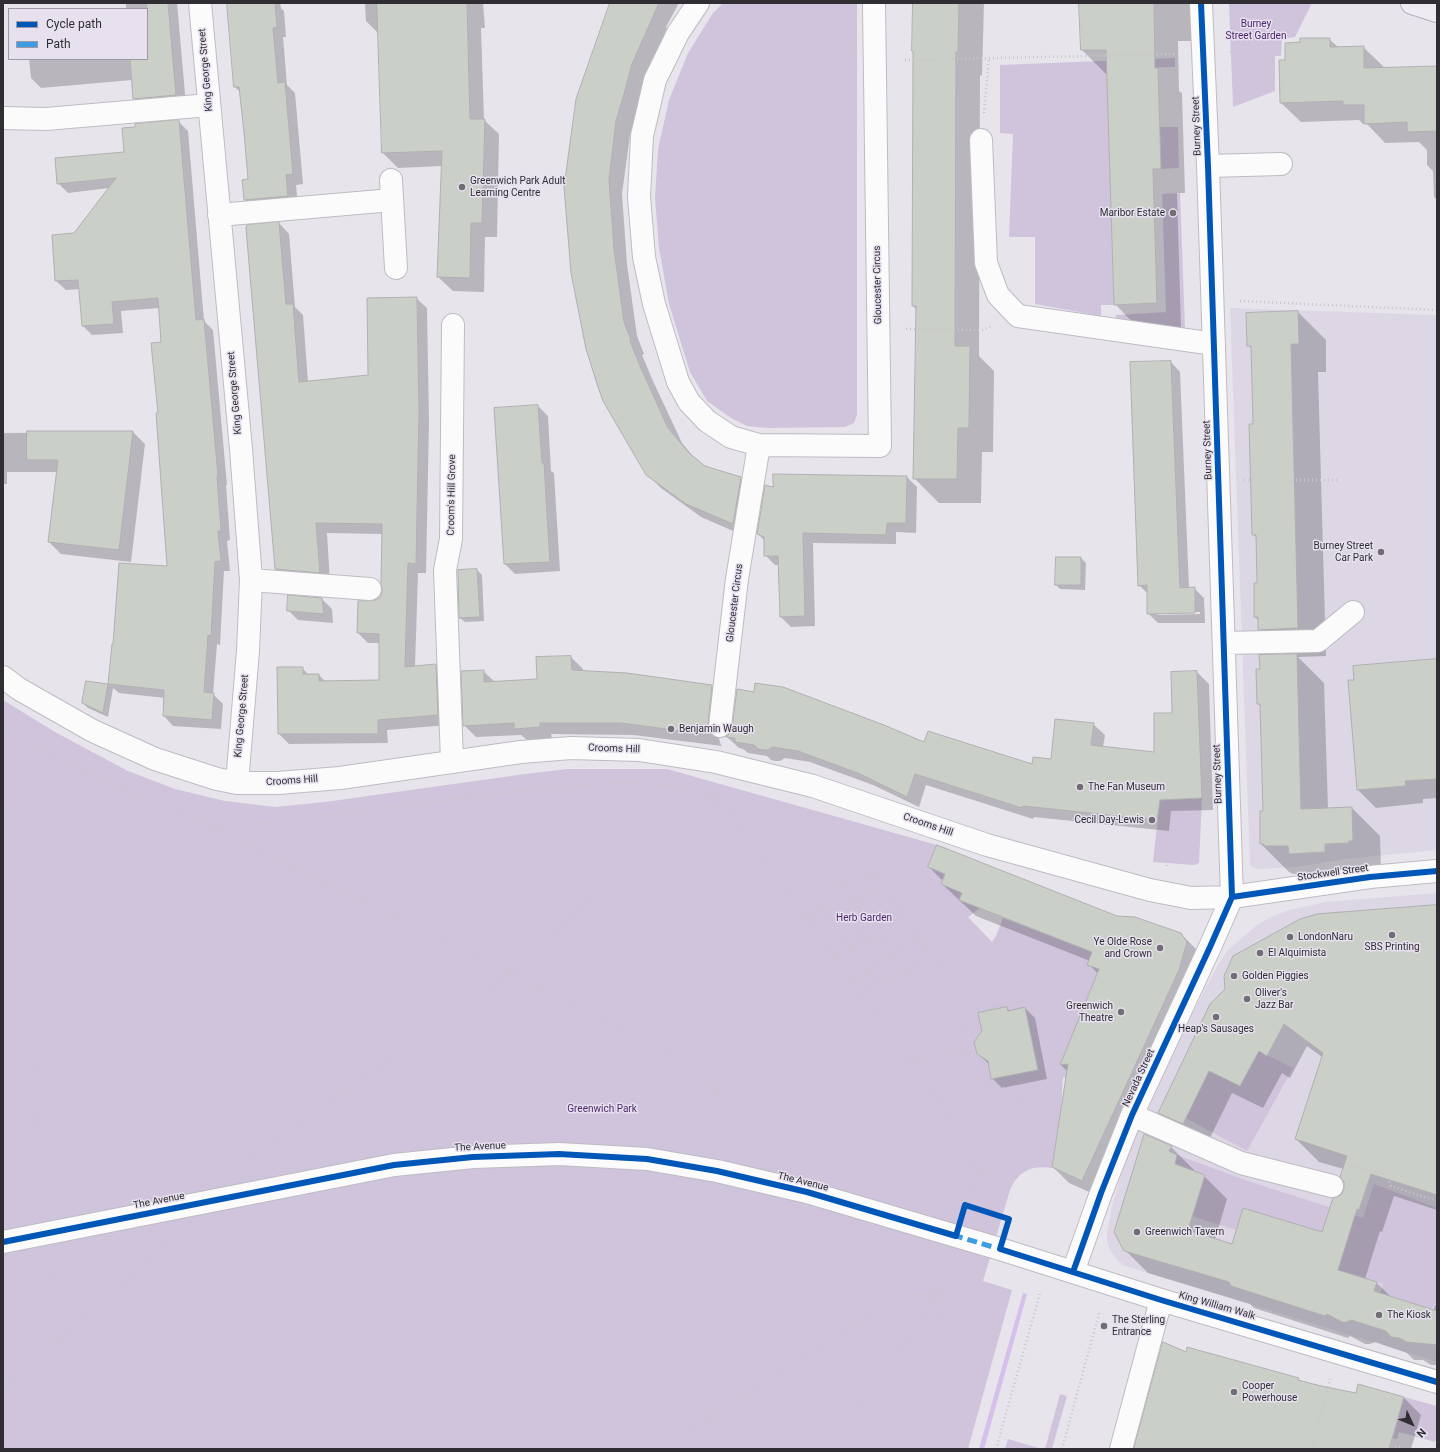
<!DOCTYPE html>
<style>
body{margin:0}
#map{position:relative;width:1440px;height:1452px;overflow:hidden;background:#e7e4ec;font-family:Roboto,sans-serif}
canvas{display:block}
.frame{position:absolute;inset:0;border:4px solid #302e33;pointer-events:none}
.legend{position:absolute;left:8px;top:8px;width:140px;height:52px;box-sizing:border-box;background:#e7e0ef;border:1px solid #9e99a4;margin:0;padding:5px 7px;list-style:none;font-size:12px;color:#302e33}
.legend li{display:flex;align-items:center;gap:8px;height:20px}
.legend b{width:20px;border:1px solid #9e99a4}
.north{position:absolute;left:1392px;top:1404px;width:40px;height:40px;-webkit-text-stroke:3px #e7e0ef;paint-order:stroke;rotate:134deg;font-size:11px;font-weight:700;line-height:16px;text-align:center;color:#302e33}
.north::after{content:'';display:block;margin:auto;width:14px;height:18px;background:#302e33;clip-path:polygon(50% 0,100% 100%,50% 72%,0 100%)}
</style>
<div id="map">
<canvas width="1440" height="1452"></canvas>
<div class="frame"></div>
<ul class="legend">
<li><b style="height:5px;background:#0057b8"></b>Cycle path</li>
<li><b style="height:5px;background:#3e9de2"></b>Path</li>
</ul>
<div class="north">N</div>
</div>
<script>
const c = document.querySelector('canvas').getContext('2d');
c.lineJoin = 'round';
function fillPath(path, color) {
  c.fillStyle = color;
  c.fill(path, 'evenodd');
}
function stroke(path, color, width, dash) {
  c.strokeStyle = color;
  c.lineWidth = width;
  c.lineCap = dash ? 'butt' : 'round';
  c.setLineDash(dash || []);
  c.stroke(path);
}
function label(font, color, halo, rows, align = 'center') {
  c.font = font + ' Roboto,sans-serif';
  c.lineWidth = 3;
  c.setLineDash([]);
  c.textBaseline = 'middle';
  c.strokeStyle = halo;
  c.fillStyle = color;
  for (const [text, x, y, turn = 0] of rows) {
    c.save();
    c.translate(x, y);
    c.rotate((+turn || 0) * Math.PI / 180);
    c.textAlign = isNaN(turn) ? turn : align;
    if (halo) c.strokeText(text, 0, 0);
    c.fillText(text, 0, 0);
    c.restore();
  }
}
fillPath(new Path2D(`
 M1230,308L1437,315V850L1346,859L1297,867L1259,869L1252,867L1250,864Z
 M1437,893V1362L1125,1266L1118,1261L1110,1250L1107,1242V1233L1112,1207L1126,1158L1148,1105L1186,1025L1219,963L1228,950L1257,925L1271,917L1289,910L1326,902Z`), '#ddd7e5');
fillPath(new Path2D(`
 M723,3H857V415L854,423L845,427L768,428L747,426L731,418L707,401L690,372L669,304L659,248L655,198L658,149L669,100L688,53L713,13Z
 M1229,3H1312L1295,37L1282,39L1281,56H1275V91L1233,107Z
 M1175,58V67L1114,69L1107,82L1114,305H1101V316L1035,304V237H1009L1013,134L1000,133V65Z
 M1159,127H1178L1179,168L1161,169Z
 M1180,193L1185,328L1116,318V315L1166,312L1162,194Z
 M3,700L55,732L128,771L175,789L225,801L275,807L325,802L525,774L568,769H667L937,845L928,867L945,874L941,884L962,893L959,900L980,908L968,917L992,942L996,936L1003,918L1092,952L1099,969L1069,1043L1078,1083L1063,1077L1061,1110L1052,1168C1031,1165 1018,1171 1010,1190L983,1281L1012,1290L968,1449H3Z
 M1202,798L1199,863L1194,865L1153,862L1160,799Z
 M1253,1048L1293,1068L1247,1151L1186,1118L1209,1071L1240,1086L1249,1069Z
 M1177,1155L1251,1182L1363,1218L1374,1184L1437,1208V1305L1434,1304L1432,1310L1391,1296L1378,1301L1383,1284L1345,1272L1335,1279L1347,1240L1272,1217L1260,1255L1259,1213L1243,1208L1236,1230L1162,1207L1164,1202L1194,1212L1198,1198L1175,1164Z
 M1060,1394L1067,1396L1052,1449H1045Z
 M1404,1397L1437,1406V1434L1435,1442L1399,1432L1397,1439L1393,1438Z
 M1008,1439L1042,1449H1005Z`), '#cfc4dc');
fillPath(new Path2D(`
 M1023,1293L1027,1294L984,1449H979Z`), '#d5bfeb');
fillPath(new Path2D(`
 M126,3H177L186,105L144,108L134,99L132,80L41,88L31,78L29,59H147V9H126Z
 M228,3H280L281,8L284,11L286,37H283L287,85L295,93L303,184L296,185L298,206L255,210L245,200L249,180L240,92L235,87Z
 M365,3H483L485,28H481L484,120L499,134L497,237H485L484,292L453,291L438,277L443,166L398,168L383,153L379,34L366,21Z
 M611,3H679L666,27L667,28L645,78L630,135L622,194L627,264L637,336L644,354L642,355L653,381L682,443L696,460L704,467L741,478L754,492L747,537L701,517L661,488L647,474L600,390Z
 M914,3H984L982,76L980,75L979,356L994,371L993,452H982L981,503H939L914,478L917,310L913,306Z
 M1080,3H1195V41H1178L1179,91L1182,93L1185,193H1177L1181,327L1139,329L1115,304L1108,74H1106L1082,50Z
 M1329,39L1338,47H1363L1383,66V68L1437,67V200L1434,197L1433,171L1427,165V150L1419,142L1385,143L1367,124H1363L1359,120L1301,122L1281,103L1286,61L1301,43Z
 M178,121L188,131L204,321L213,330L227,485H226L230,540L227,541L230,571H224L220,645L217,644L213,694L223,704L221,729L173,726L164,716L165,698L119,693L113,688L108,717L88,708L83,703L86,682L109,685L113,645L168,567L159,414L162,343L159,308L121,311L123,333L92,335L83,326L80,289L66,290L56,281L74,234L109,188L68,193L58,183L125,153Z
 M279,223L289,234L295,307L303,315L308,382L369,376L416,298L427,308L429,422L426,573H418L415,667L436,665L446,676L448,725L387,730L388,743L289,744L279,734L302,668L309,675H319L326,682L380,681V643H368L358,633L375,601L382,597L383,590V534L327,533L330,582L286,579L276,569Z
 M1298,312L1326,340V372H1318L1326,656L1298,657L1324,683L1328,809L1352,808L1380,836L1381,869L1318,881L1310,873L1293,874L1289,872L1261,844L1264,812L1262,707L1258,704L1261,670L1285,655L1259,629V621L1255,617V584H1258L1257,538L1253,534L1254,425L1252,349L1248,345Z
 M1171,362L1180,372L1189,588H1194L1204,598L1205,623H1158L1148,613V594L1139,585ZM1200,612V614L1157,615V613Z
 M538,406L548,416L551,471L554,473L560,571L515,574L505,564L495,409Z
 M133,432L145,444L131,562L61,554L49,542L58,472H7V484H3V433Z
 M907,477L917,487L916,533L896,532V544L813,543L815,626L791,627L781,617L779,565H775L765,555V541L758,534L774,488Z
 M1081,558L1086,563L1085,590L1060,589L1056,585Z
 M477,570L482,575L484,621L465,622L460,618Z
 M322,599L332,609L333,623L298,620L288,610Z
 M571,657L583,669V671L712,686L723,698L719,737L720,743L722,746L633,735L551,734L552,739L527,740L521,735L476,737L464,725L483,671L495,682L538,680Z
 M1437,660V798L1423,799V803L1376,808L1358,790Z
 M1197,672L1209,684L1213,810L1171,811L1169,831L1034,817L1033,819L926,785L919,807L873,785L810,762L785,758L780,761H775L771,760L767,756L748,753L743,749L739,748L727,737L925,743L1033,765L1052,760L1093,724L1105,735L1103,747L1155,753L1173,714Z
 M929,867L1180,933L1197,950L1203,959L1098,1196L1069,1183L1053,1167L1067,1071L1061,1065L1098,974L1089,964L1090,961L976,916L942,884L943,881Z
 M1437,907V1210L1394,1196L1382,1232L1380,1231L1365,1279L1377,1283L1391,1297L1433,1311L1435,1305L1437,1306V1365H1431L1423,1360H1414L1407,1353L1375,1342L1370,1344H1365L1350,1336L1348,1338L1254,1308L1250,1304L1148,1273L1125,1250L1115,1232L1171,1147L1194,1170L1193,1172L1204,1176L1227,1199L1215,1240L1233,1245L1322,1234L1345,1190L1344,1169L1319,1162L1296,1139L1322,1057L1307,1046L1290,1078L1282,1073L1263,1108L1232,1093L1206,1146L1182,1135L1160,1113L1211,1004Z
 M1007,1008L1010,1011L1025,1008L1035,1018L1047,1079L1002,1088L992,1078L990,1065L978,1054L983,1031Z
 M1187,1353L1298,1379L1301,1381L1357,1394L1404,1398L1421,1415L1411,1449H1134Z`), '#0003');
const building = new Path2D(`
 M147,3H168L176,95L133,99L130,59H147Z
 M227,3H275L277,27L273,28L278,83L285,82L293,174L286,175L288,196L244,200L242,180L248,179L244,133L239,87H234Z
 M377,3H467L470,119H485L482,223H471L470,278L437,277L442,151L382,153Z
 M610,3H659L632,64L624,94L616,121L609,180L614,249L624,322L631,340L630,341L640,366L668,428L689,453L705,466L741,477L733,524L686,504L646,475L603,401L599,390L586,349L571,273L564,187L576,99Z
 M913,3H959L958,52H956L955,346H970L969,428H958L957,479H913L916,306H912L913,51H912Z
 M1079,3H1154L1155,68H1158L1161,169H1153L1157,303L1114,305L1106,50H1081Z
 M1300,38H1330V47L1364,46V68L1437,66V131L1407,132V122L1364,124V105H1343V101L1280,103L1279,60H1285V43L1300,42Z
 M179,120L196,320L204,319L218,476H217L221,531H218L221,561L215,562L211,636L208,635L204,692L214,693L212,720L163,716L164,690L108,684L112,644H113L119,563L167,566L156,413H158L151,343L161,342L158,298L112,302L114,324L82,326L78,280L55,281L52,235L74,233L116,178L57,184L55,158L124,152L122,128L135,127V124Z
 M279,222L286,304H293L299,382L368,375L367,298L417,297L419,411L416,564L408,563L405,667L436,664L438,715L378,720V734H278L277,667H303V674H319V681L379,680V634L357,633L358,601L375,600L381,596L382,590L381,584L382,524L316,523L320,573L275,569L246,228L247,225Z
 M1298,311L1299,344H1291L1298,628L1258,630V617H1254V583H1257L1256,535H1252L1249,424H1253L1251,346H1247L1246,313Z
 M1171,361L1180,588L1195,587V613L1147,614V585L1138,586L1130,362Z
 M538,405L542,463H544L550,562L504,564L494,408Z
 M27,431H133L119,550L48,542L58,460H27Z
 M773,474L907,476L906,523H887L886,535L803,533L805,616L780,617L778,556H764V537L757,534L765,485L773,487Z
 M1056,557H1081V585H1055Z
 M477,569L480,617L459,618L458,570Z
 M288,595L322,598L324,614L287,611Z
 M1297,654L1301,809L1352,807L1353,841H1349V843L1325,844V852L1289,854L1288,846H1264V844H1260V811H1263L1260,704H1257L1256,669H1260L1259,655Z
 M571,656L572,670L627,673L712,685L708,725V731L712,735L620,723H540V727L514,729V723L463,726L461,671L484,670V682L537,679L536,657Z
 M1437,659V779L1405,781L1406,786L1357,790L1348,680H1354L1353,666Z
 M1197,671L1202,798L1160,800L1157,820L1023,806L1022,808L915,774L907,797L860,774L798,751L772,747L768,750H763L758,749L754,745L735,742V738L726,737L730,733L732,727L737,689L754,692L755,683L783,687L884,725L924,742L928,731L1032,764L1033,757L1051,759L1055,719L1094,723L1091,745L1154,752V713H1172L1171,672Z
 M86,681L108,684L103,713L82,703Z
 M937,845L1117,916L1135,917L1181,933L1187,942L1179,970L1082,1181L1052,1167L1068,1064L1060,1065L1099,969L1087,965L1092,952L959,900L962,893L941,884L945,874L928,867Z
 M1437,905V1195L1371,1174L1359,1210L1357,1209L1338,1270L1377,1282L1374,1291L1437,1311V1345L1407,1342L1399,1338L1391,1337L1386,1331L1351,1320L1347,1322H1342L1327,1314L1325,1316L1231,1286L1229,1282L1124,1251L1114,1232L1144,1134L1172,1146L1169,1151L1177,1155L1175,1164L1205,1175L1188,1230L1232,1244L1243,1208L1322,1232L1333,1198L1341,1195L1344,1189V1182L1340,1177L1347,1156L1295,1139L1323,1053L1284,1024L1267,1056L1259,1051L1240,1086L1209,1071L1183,1124L1158,1113L1210,1004L1225,989L1224,976L1233,956L1300,919L1317,914Z
 M1007,1007L1008,1011L1025,1007L1038,1070L991,1079L988,1061L977,1054L974,1042L982,1031L978,1013Z
 M1163,1342L1186,1352L1187,1347L1299,1378L1298,1380L1321,1386L1356,1393L1358,1384L1404,1397L1389,1449H1134Z`);
fillPath(building, '#cacfc7');
stroke(building, '#b0b0b1', 1);
const minor = new Path2D(`
 M200,3L241,449L251,580L248,651L237,783
 M698,3L678,33L655,80L642,136L639,197L644,257L654,304L678,382L689,402L707,421L731,437L759,445L880,446L874,3
 M3,118L46,119L209,105
 M981,140L986,263L998,295L1018,316L1214,344
 M1208,166L1281,164
 M391,180L396,268
 M219,215L392,200
 M251,580L370,589
 M1224,643L1318,641L1353,612
 M3,677L19,689L93,731L155,759L217,779L237,783H278L340,778L521,752L571,748L639,750L716,762L813,786L987,845L1150,890L1191,898L1232,897L1370,877L1437,871
 M720,726L737,579L759,445
 M452,761L445,570L451,539L453,325
 M1132,1115L1241,1163L1332,1186
 M3,1242L394,1165L473,1157L559,1154L647,1159L717,1171L807,1192L1000,1249L1161,1300L1437,1382
 M1073,1272L1101,1193L1132,1115L1210,947L1232,897L1208,166L1201,3
 M1121,1449L1161,1300`);
const major = new Path2D(`
 M1412,3L1437,11`);
stroke(minor, '#bebcc2', 24);
stroke(major, '#b7afbe', 24);
stroke(new Path2D(`
 M1230,52C1258,42 1271,25 1290,3
 M905,60L1176,54
 M984,113L989,58
 M1240,301L1437,310
 M906,329L982,330L992,326
 M1244,480H1339
 M3,726L29,744L131,793L216,829L516,791L620,782L694,788
 M716,790L720,824L719,1094L717,1145
 M717,790L741,827L966,1138L973,1178L963,1211
 M3,799L18,894L27,986L45,1206
 M216,830L505,969L529,983L663,1049L676,1059L718,1093
 M1167,866L1172,813L1203,815
 M873,874L875,875L925,947C917,967 898,986 875,982L824,910C827,888 852,875 873,874Z
 M842,884L866,917
 M860 929a14 14 0 1 1 28 0a14 14 0 1 1-28 0Z
 M807,919L824,907
 M886,921L900,911
 M816,930L882,885
 M882,940L906,973
 M925,947C930,954 934,962 941,967C962,983 973,981 977,1011
 M835,956L863,937
 M853,982L918,937
 M861,994L877,983
 M910,1060L968,1050
 M1347,1163L1386,1175L1391,1186L1437,1201
 M233,1169V1168L290,1130L489,989C562,931 627,865 693,801L715,790
 M973,1178L1006,1158L1018,1129L1021,1103L1016,1095L1010,1090L984,1082L975,1075L970,1064L964,1027L969,1017L977,1011L1021,1002
 M48,1261L70,1449
 M3,1390L58,1340L150,1261C156,1254 164,1247 164,1238
 M1395,1446L1406,1449
 M662,1449L892,1301L939,1291
 M710,1449L716,1198
 M828,1449L915,1329L939,1291L948,1260
 M920,1449L947,1350L939,1292
 M996,1449L1040,1293
 M1062,1449L1100,1310
 M1311,1449L1330,1379`), '#c7c7c9', 2.5, [1, 3]);
stroke(minor, '#fbfbfc', 22);
stroke(major, '#efebf3', 22);
stroke(new Path2D(`
 M953,1235L993,1247`), '#3e9de2', 5, [10, 5]);
stroke(new Path2D(`
 M1232,897L1370,877L1437,871
 M3,1242L394,1165L473,1157L559,1154L647,1159L717,1171L807,1192L956,1236L965,1205L1009,1219L1000,1249L1161,1300L1437,1382
 M1073,1272L1101,1193L1132,1115L1210,947L1232,897L1208,166L1201,3`), '#0057b8', 6);
for (const [x, y, r, color] of [
 [462,187,4,"#706e74"],
 [1173,213,4,"#706e74"],
 [1381,552,4,"#706e74"],
 [671,729,4,"#706e74"],
 [1080,787,4,"#706e74"],
 [1152,820,4,"#706e74"],
 [1392,935,4,"#706e74"],
 [1290,937,4,"#706e74"],
 [1160,948,4,"#706e74"],
 [1260,953,4,"#706e74"],
 [1234,976,4,"#706e74"],
 [1247,999,4,"#706e74"],
 [1121,1012,4,"#706e74"],
 [1216,1017,4,"#706e74"],
 [1137,1232,4,"#706e74"],
 [1379,1315,4,"#706e74"],
 [1104,1326,4,"#706e74"],
 [1234,1392,4,"#706e74"]
]) {
  const dot = new Path2D();
  dot.arc(x, y, r, 0, 2 * Math.PI);
  c.fillStyle = color;
  c.fill(dot);
  stroke(dot, '#e7e0ef', 1.5);
}
label('10px', '#4e276d', '#e7e0ef', [
 ["Burney",1256,24],
 ["Street Garden",1256,36],
 ["Herb Garden",864,918],
 ["Greenwich Park",602,1109]
]);
label('10px', '#302e33', '#e7e0ef', [
 ["King George Street",206,70,-95],
 ["Burney Street",1197,126,-92],
 ["Gloucester Circus",878,285,-91],
 ["King George Street",235,393,-95],
 ["Burney Street",1208,450,-92],
 ["Croom's Hill Grove",452,495,-89],
 ["Gloucester Circus",735,603,-83],
 ["King George Street",242,716,-85],
 ["Crooms Hill",614,749,2],
 ["Burney Street",1218,774,-92],
 ["Crooms Hill",292,781,-4],
 ["Crooms Hill",928,825,19],
 ["Stockwell Street",1333,873,-8],
 ["Nevada Street",1139,1078,-65],
 ["The Avenue",480,1147,-3],
 ["The Avenue",803,1182,14],
 ["The Avenue",159,1201,-11],
 ["King William Walk",1217,1306,16]
]);
label('10px', '#302e33', '#e7e0ef', [
 ["Greenwich Park Adult",470,181],
 ["Learning Centre",470,193],
 ["Maribor Estate",1165,213,"right"],
 ["Burney Street",1373,546,"right"],
 ["Car Park",1373,558,"right"],
 ["Benjamin Waugh",679,729],
 ["The Fan Museum",1088,787],
 ["Cecil Day-Lewis",1144,820,"right"],
 ["LondonNaru",1298,937],
 ["Ye Olde Rose",1152,942,"right"],
 ["and Crown",1152,954,"right"],
 ["SBS Printing",1392,947,"center"],
 ["El Alquimista",1268,953],
 ["Golden Piggies",1242,976],
 ["Oliver's",1255,993],
 ["Jazz Bar",1255,1005],
 ["Greenwich",1113,1006,"right"],
 ["Theatre",1113,1018,"right"],
 ["Heap's Sausages",1216,1029,"center"],
 ["Greenwich Tavern",1145,1232],
 ["The Kiosk",1387,1315],
 ["The Sterling",1112,1320],
 ["Entrance",1112,1332],
 ["Cooper",1242,1386],
 ["Powerhouse",1242,1398]
], 'left');
</script>
